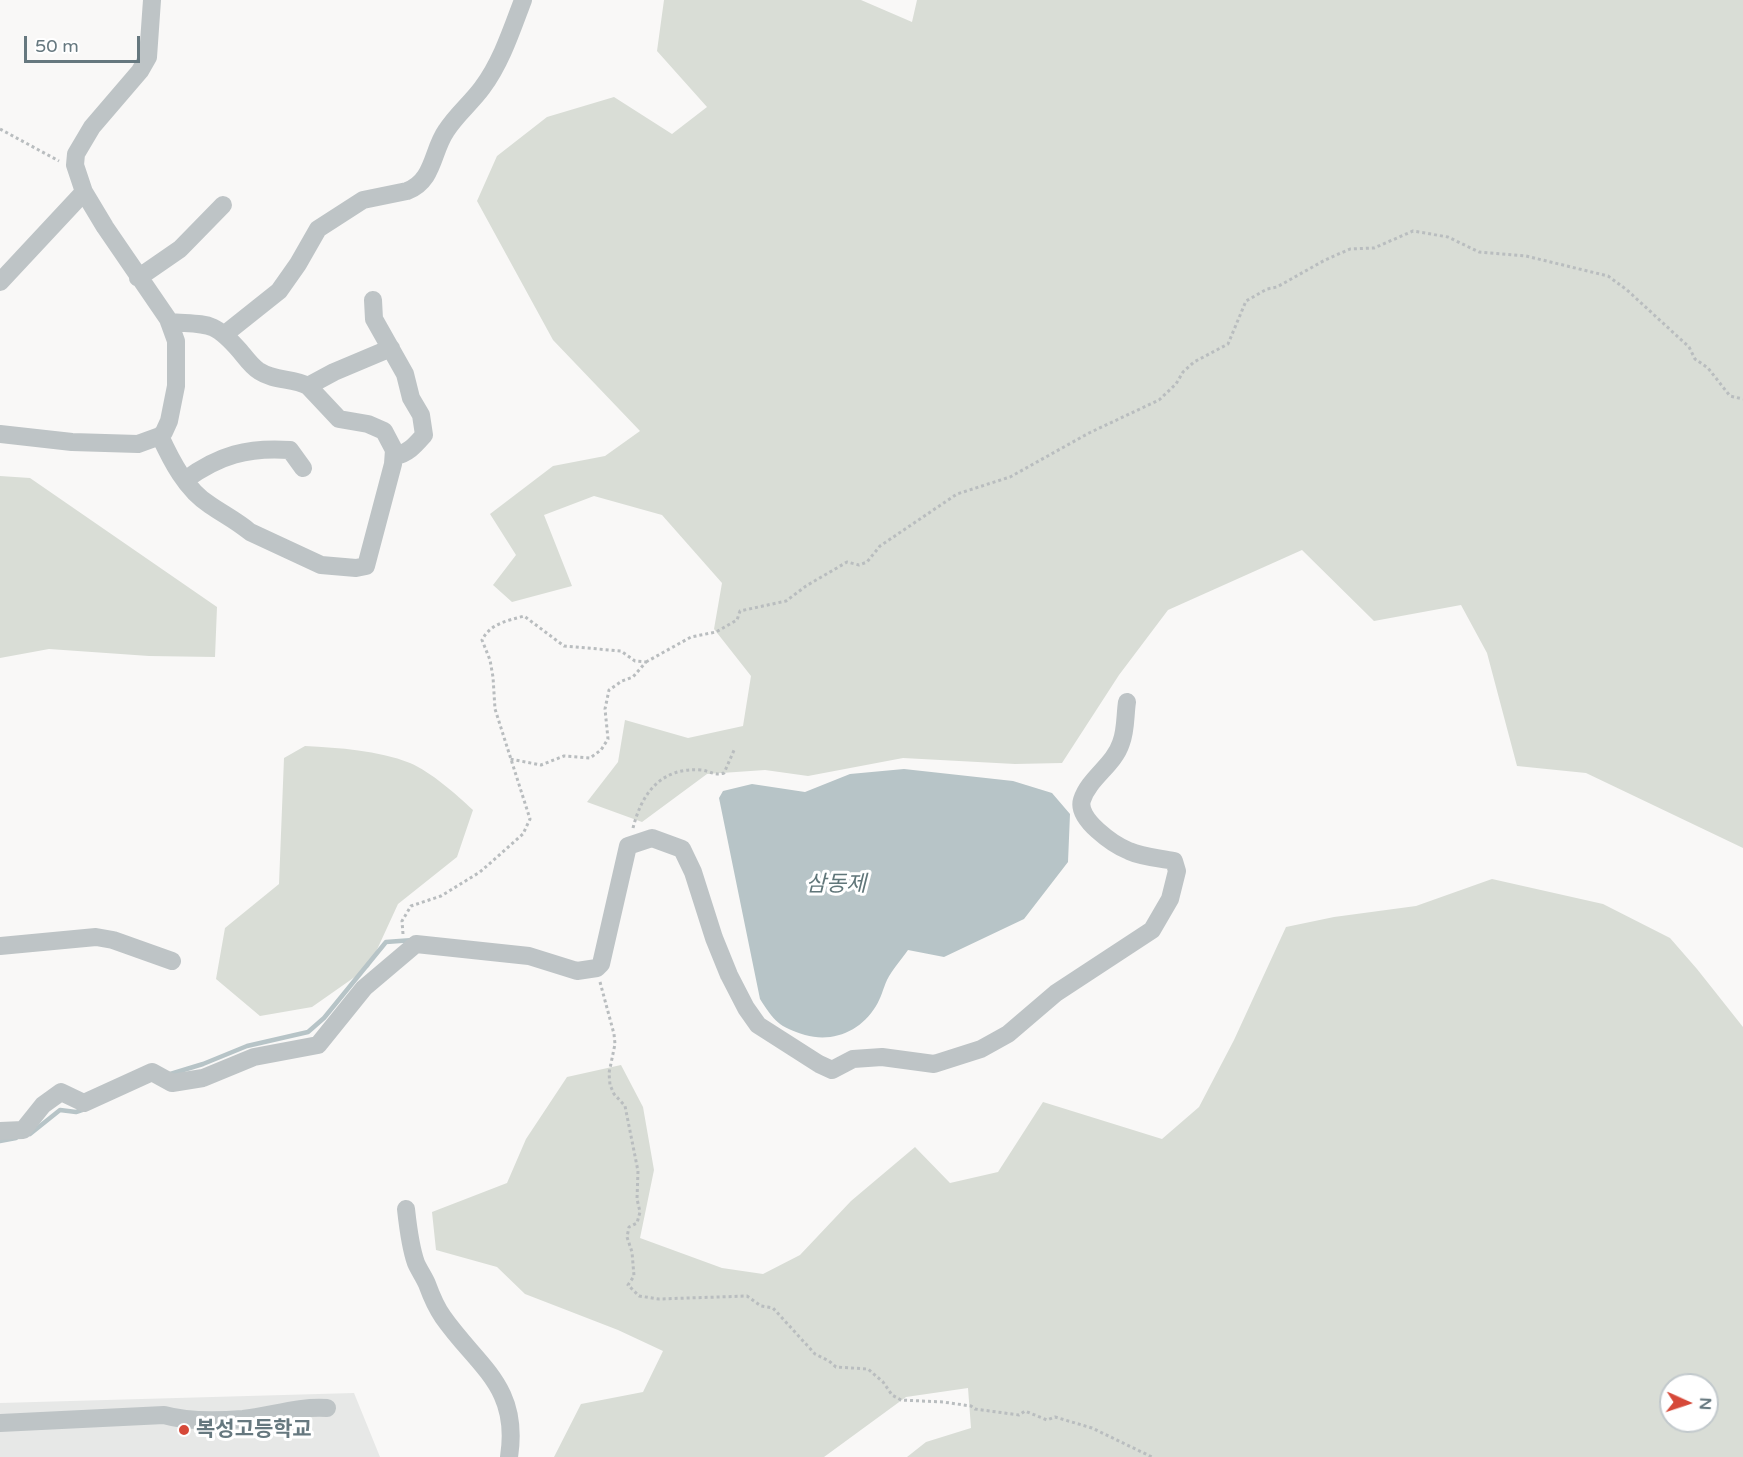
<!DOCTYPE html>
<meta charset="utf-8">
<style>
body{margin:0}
#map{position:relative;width:1743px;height:1457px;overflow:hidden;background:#f9f8f7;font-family:"Varela Round",sans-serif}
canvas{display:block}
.north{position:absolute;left:1659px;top:1373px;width:60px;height:60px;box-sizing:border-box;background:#fff;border:2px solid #c2c9cc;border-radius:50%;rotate:93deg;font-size:16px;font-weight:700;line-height:24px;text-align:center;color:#66787f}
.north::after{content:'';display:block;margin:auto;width:21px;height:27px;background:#d64939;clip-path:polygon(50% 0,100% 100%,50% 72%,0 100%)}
.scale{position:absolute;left:24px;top:36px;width:116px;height:27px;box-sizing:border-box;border:3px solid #66787f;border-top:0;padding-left:8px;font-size:18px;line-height:21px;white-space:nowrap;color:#66787f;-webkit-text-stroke:4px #fff;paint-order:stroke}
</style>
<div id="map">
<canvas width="1743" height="1457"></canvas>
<div class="north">N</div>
<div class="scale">50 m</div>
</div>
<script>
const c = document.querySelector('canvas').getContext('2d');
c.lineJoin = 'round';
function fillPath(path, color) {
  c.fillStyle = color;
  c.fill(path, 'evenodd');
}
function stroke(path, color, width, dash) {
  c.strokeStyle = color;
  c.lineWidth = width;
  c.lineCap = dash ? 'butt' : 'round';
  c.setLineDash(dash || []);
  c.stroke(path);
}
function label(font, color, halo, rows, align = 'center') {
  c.font = font + ' "Varela Round","Noto Sans KR",sans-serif';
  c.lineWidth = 6;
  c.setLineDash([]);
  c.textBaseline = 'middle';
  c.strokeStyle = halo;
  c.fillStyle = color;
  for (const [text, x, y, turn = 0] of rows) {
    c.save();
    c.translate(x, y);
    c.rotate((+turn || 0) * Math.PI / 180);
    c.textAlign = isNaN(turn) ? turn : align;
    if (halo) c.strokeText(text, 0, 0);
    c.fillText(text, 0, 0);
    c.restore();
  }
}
fillPath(new Path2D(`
 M354,1393L380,1457H0V1403Z`), '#e7e8e7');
fillPath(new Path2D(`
 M664,0H861L912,22L917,0H1743V848L1586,773L1517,766L1487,653L1461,605L1374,621L1302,550L1168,610L1119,675L1062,763L1015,764L903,758L808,776L765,770L707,774L642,822L587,802L618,762L625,720L688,738L743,726L751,676L714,629L722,583L662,515L594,496L544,515L572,586L512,602L493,585L516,555L490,514L553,466L605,456L640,431L553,340L477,201L497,156L547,117L614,97L672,134L707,107L657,51Z
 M0,476L30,478L217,607L215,657L149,656L49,649L0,658Z
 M305,746C340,748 377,750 410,763C431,772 456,794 473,810L457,857L398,904L369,967L312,1007L260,1016L216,979L225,928L279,884L284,758Z
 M1492,879L1603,904L1670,938L1697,969L1743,1027V1457H907L926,1442L971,1428L968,1388L906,1397L824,1457H554L581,1404L643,1392L663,1351L618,1330L525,1294L497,1267L436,1250L432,1212L507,1183L526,1139L567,1077L621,1065L643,1107L654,1170L640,1238L722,1268L763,1274L800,1255L851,1201L915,1147L950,1183L998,1172L1043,1102L1162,1139L1199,1107L1234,1040L1286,927L1334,917L1416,906ZM1671,1385H1707V1421H1671Z`), '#d9ddd6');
fillPath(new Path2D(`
 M904,769L1013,781L1052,793L1070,814L1068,862L1024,919L944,957L908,950C901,960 892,970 887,980C883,989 881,998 876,1006C861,1031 833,1043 805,1035C779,1027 774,1021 760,999L719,798L723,791L752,784L805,792L850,774Z`), '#b7c4c7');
stroke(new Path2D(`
 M167,1075L203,1064L247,1046L308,1032L324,1018L386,942L413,940
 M30,1134L60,1110L76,1112L85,1109
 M0,1141L16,1138`), '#b7c4c7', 4.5);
stroke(new Path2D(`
 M0,129L59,161
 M646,662L691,637L716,632L737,620L740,611L786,601L806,586L847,562L859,565L867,562L880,546L957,494L1010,477L1089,433L1159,400L1176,384L1183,372L1194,362L1228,344L1246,301L1267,289L1277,287L1325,260L1350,249L1374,248L1413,231L1448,237L1479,252L1526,256L1608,276L1627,290L1689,347L1695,359L1708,368L1730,396L1743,399
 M633,828C642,792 662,767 701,770C710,771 715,776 724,773L735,748
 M403,934L402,921L411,906L441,896L480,872L523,834L530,819L495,709L493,677L490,660L482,640C491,623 507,621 524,616L564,646L621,651L635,661L646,662L633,677L622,681L609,690L605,709L608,739L601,750L590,758L564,756L541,765L510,759
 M600,982L614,1034L615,1044L609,1073L610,1085L614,1094L625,1106L638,1171L637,1199L640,1212L637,1223L629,1227L627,1237L632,1252L634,1276L628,1285L639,1296L659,1299L747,1296L761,1306L773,1308L815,1354L829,1361L836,1367L868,1369L883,1382L892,1395L901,1400L943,1402L971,1406L975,1409L1019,1415L1025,1411L1047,1420L1055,1417L1092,1428L1152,1457`), '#b9bdbf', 3, [3, 3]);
stroke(new Path2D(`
 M138,278L180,249L223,205
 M0,282L84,192
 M373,300L374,319L405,374L411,398L421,415L424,435C416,444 408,454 395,456
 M225,334L279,291L298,264L318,229L363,200L407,191C434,181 432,151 446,131C456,115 471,103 482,88C501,63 512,29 523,0
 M308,386L334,372L391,348
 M0,434L72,442L138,444L160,436L164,432L169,421L176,386V341L168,319L105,227L84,192L75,165L76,154L92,127L140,71L148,57L152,0
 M160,436C171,460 186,490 210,505C223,514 237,521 250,532L321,565L356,568L366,566L393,464L394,450L384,431L368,424L339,419L308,386C293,378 274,381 259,371C252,367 245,357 240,351C213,320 208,325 169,322
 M185,480C219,455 248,447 290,450L303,468
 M0,946L96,937L113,940L172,961
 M0,1131L23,1130L43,1105L61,1092L84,1103L152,1072L172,1083L203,1078L254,1057L318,1045L364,988L416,944L529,956L577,971L597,968L601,964L628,846L652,838L682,849L693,872L714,938L729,975L746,1008L758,1025L819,1064L832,1070L853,1059L882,1057L934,1064L981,1049L1008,1034L1056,993L1152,930L1170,899L1177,871L1174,861C1160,858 1142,857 1129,851C1114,845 1076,819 1082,800C1089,778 1114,765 1121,743C1126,731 1125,715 1127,702
 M406,1209C408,1227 410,1246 416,1263C419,1270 424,1277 427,1284C431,1295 436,1307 443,1317C478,1367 520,1386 509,1457
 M0,1423L164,1415C189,1422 217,1421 243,1419C271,1416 298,1406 327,1408`), '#bec4c6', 18);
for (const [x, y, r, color] of [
 [184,1430,6,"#d64939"]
]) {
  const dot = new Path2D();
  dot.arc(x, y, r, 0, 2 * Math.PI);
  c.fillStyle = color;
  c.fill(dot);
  stroke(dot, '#fff', 2);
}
label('bold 21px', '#66787f', '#fff', [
 ["복성고등학교",196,1430]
], 'left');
label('italic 22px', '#607679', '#fff', [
 ["삼동제",836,885]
]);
</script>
